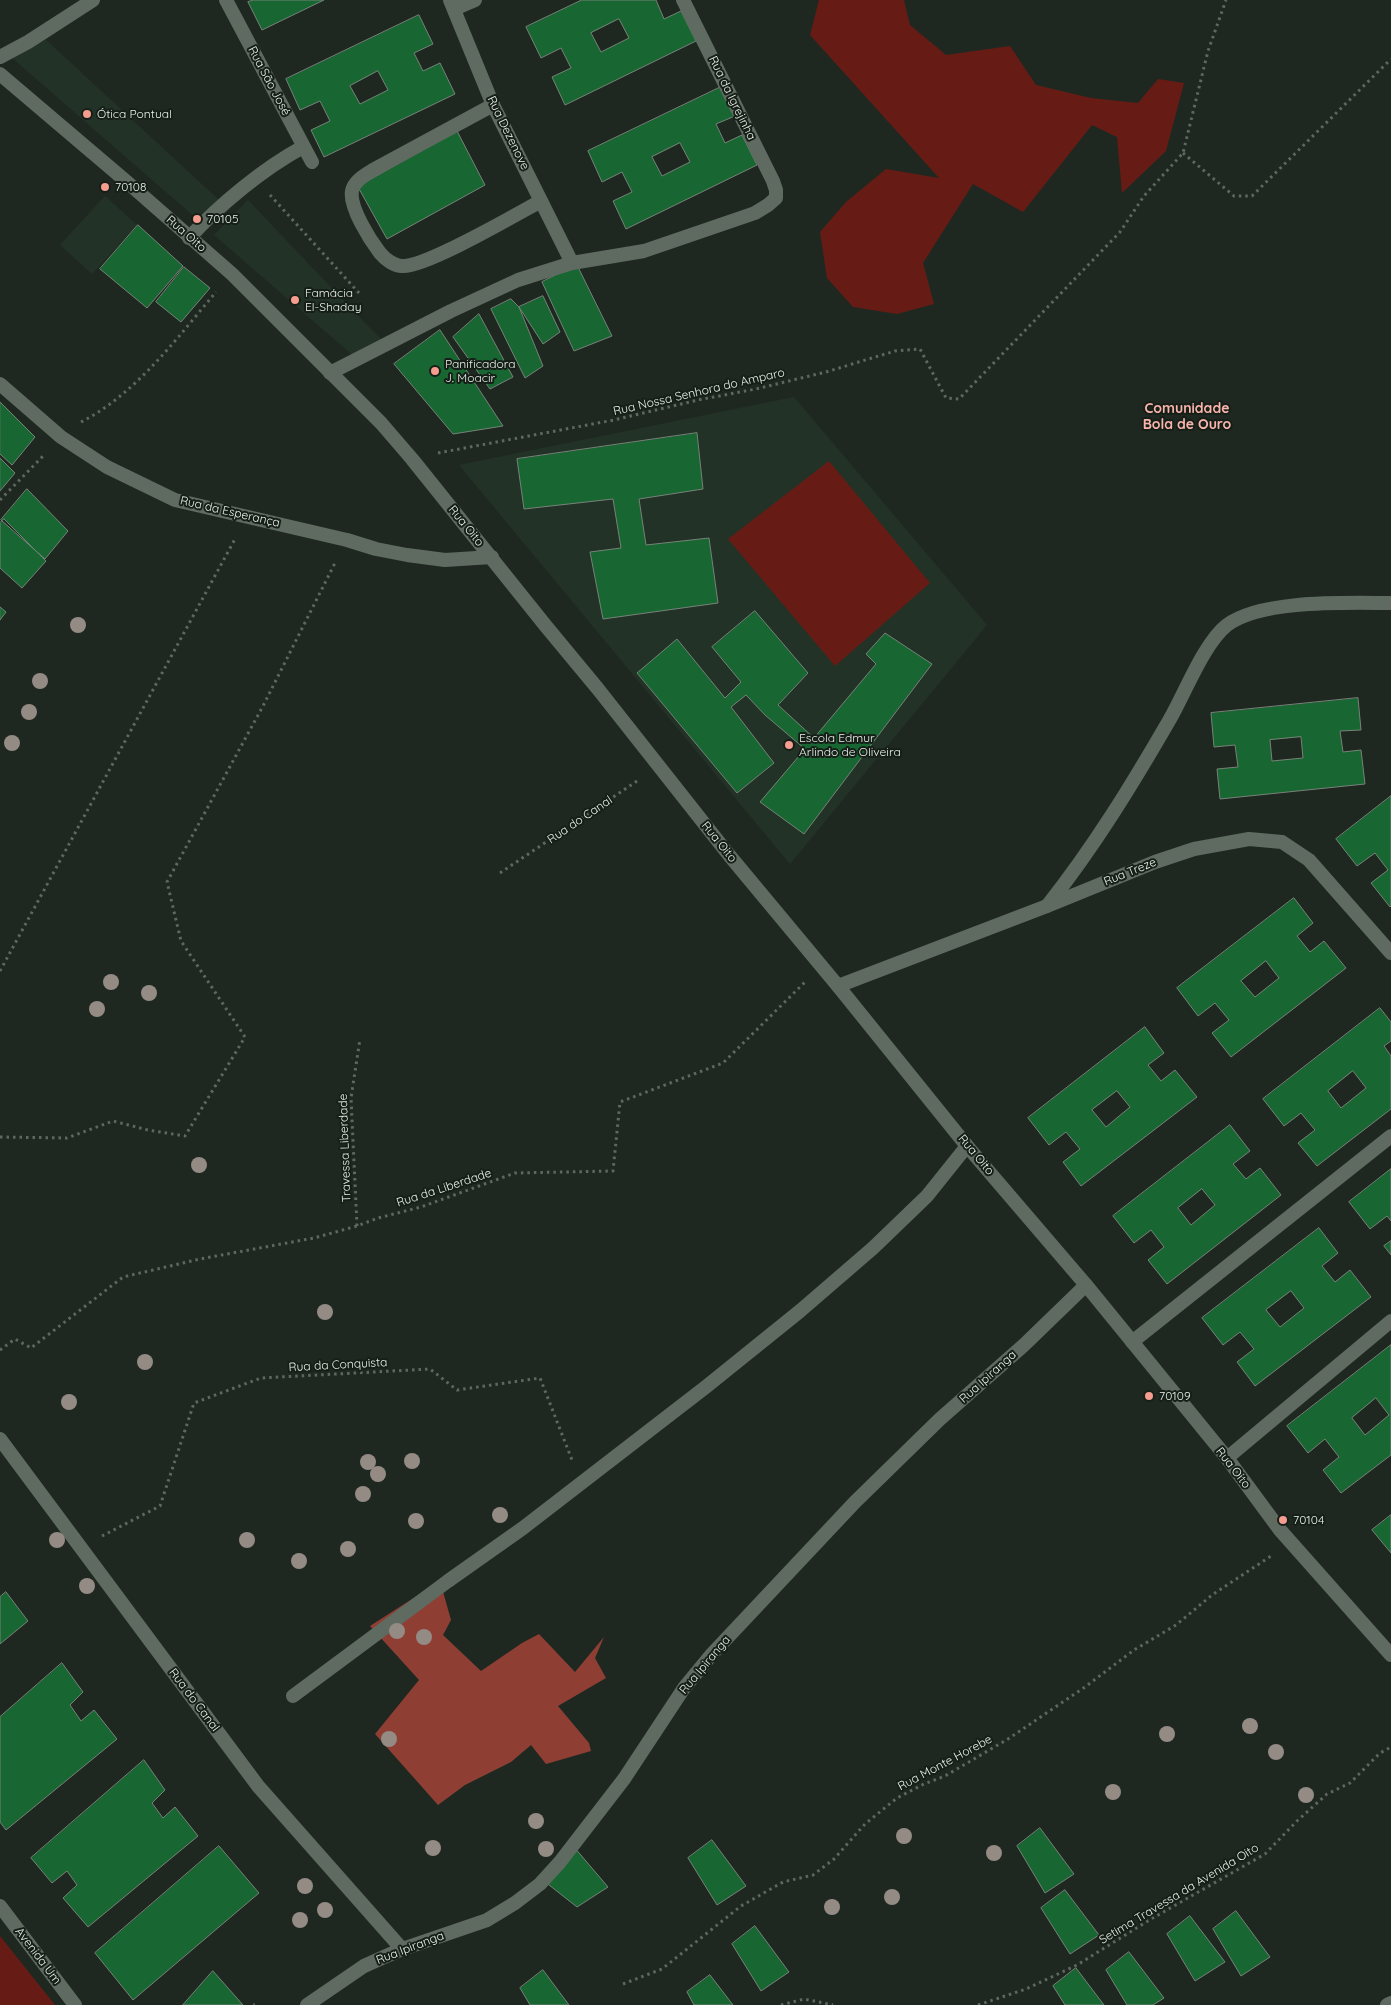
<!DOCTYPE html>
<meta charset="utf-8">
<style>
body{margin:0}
canvas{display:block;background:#1e2820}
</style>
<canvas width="1391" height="2005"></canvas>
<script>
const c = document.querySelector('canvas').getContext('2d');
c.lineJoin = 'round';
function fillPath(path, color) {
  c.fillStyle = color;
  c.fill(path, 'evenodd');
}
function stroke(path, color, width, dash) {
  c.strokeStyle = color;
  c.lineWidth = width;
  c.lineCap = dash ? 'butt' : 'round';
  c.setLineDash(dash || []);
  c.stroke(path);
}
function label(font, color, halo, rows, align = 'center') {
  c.font = font + ' Quicksand,sans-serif';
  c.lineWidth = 4;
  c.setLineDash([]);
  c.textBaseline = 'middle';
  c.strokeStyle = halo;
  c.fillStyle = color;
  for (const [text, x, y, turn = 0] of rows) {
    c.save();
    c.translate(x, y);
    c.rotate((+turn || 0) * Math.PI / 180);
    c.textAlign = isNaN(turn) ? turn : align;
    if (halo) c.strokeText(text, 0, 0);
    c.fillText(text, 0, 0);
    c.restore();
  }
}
fillPath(new Path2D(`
 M44,38L220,201L197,219L11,57Z
 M105,196L137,225L92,274L60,245Z
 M248,200L365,323L385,343L357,359L214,235Z
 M794,397L987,625L790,864L459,465Z`), '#233226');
fillPath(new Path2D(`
 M819,0H904L910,25L946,55L1010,46L1036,85L1091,98L1138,103L1158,79L1184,83L1166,151L1122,193L1117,137L1092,125L1023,212L973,184L923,263L934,304L897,314L853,307L827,278L820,232L846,202L886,169L939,178L810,35Z
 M829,461L930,583L835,666L728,539Z
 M0,1936L55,2005H0Z`), '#661c15');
fillPath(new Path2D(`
 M440,1581L451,1620L443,1635L481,1671L522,1643L539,1634L575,1672L604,1637L595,1658L606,1678L558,1706L589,1743L591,1751L546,1764L531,1745L511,1762L465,1785L438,1805L375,1734L419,1680L370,1626Z`), '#8f3e34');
const building = new Path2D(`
 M254,0H324L262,30L248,2Z
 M582,0H656L664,19L681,11L696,41L565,105L552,77L571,68L561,48L541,58L526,27ZM619,19L629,38L601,52L591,33Z
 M419,15L433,44L414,53L423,71L440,63L455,94L324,157L311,130L330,121L320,101L300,110L286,79ZM378,71L388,90L360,104L350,86Z
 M721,87L735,116L716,124L725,143L742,135L757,165L626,229L613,201L632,192L622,172L602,182L588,151ZM680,143L690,162L662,176L652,157Z
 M457,131L485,185L387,239L358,187Z
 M138,225L183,266L147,308L100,269Z
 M577,265L612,336L574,351L542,282Z
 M184,267L210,288L181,322L156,302Z
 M543,296L560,332L543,344L519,307Z
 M511,299L519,307L543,366L525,378L491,309Z
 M479,314L513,377L490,389L453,337Z
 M440,330L503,426L453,434L394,364Z
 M0,402L35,437L12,465L0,454Z
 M697,433L703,489L639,499L646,545L709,538L718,603L603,619L590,552L621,548L613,499L524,509L517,459Z
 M0,458L15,473L0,491Z
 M27,489L68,531L45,559L1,520Z
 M4,519L46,561L22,588L0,568V523Z
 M0,607L6,612L0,620Z
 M755,611L808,673L778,705L814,738L876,664L866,654L885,633L932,664L804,834L760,802L805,749L765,715L746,695L731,707L774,763L737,793L637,673L677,639L725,698L741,682L712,647Z
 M1358,698L1361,730L1340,731L1343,752L1361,750L1365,784L1220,799L1217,769L1238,767L1235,745L1214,747L1211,713ZM1301,737L1303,758L1272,761L1270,740Z
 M1391,796V906L1390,907L1371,883L1388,870L1375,853L1357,866L1336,839Z
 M1294,898L1313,923L1297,936L1310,952L1324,941L1346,968L1231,1057L1212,1033L1229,1020L1215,1003L1198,1016L1177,988ZM1266,961L1279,978L1255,997L1241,981Z
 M1380,1008L1391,1022V1041L1384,1046L1391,1056V1109L1317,1166L1298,1143L1315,1130L1301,1113L1284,1126L1263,1099ZM1353,1071L1366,1088L1341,1108L1328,1091Z
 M1145,1027L1164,1053L1148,1065L1161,1081L1175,1070L1197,1097L1081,1186L1063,1162L1080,1149L1066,1132L1049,1145L1028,1118ZM1117,1091L1130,1107L1106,1127L1092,1110Z
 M1230,1125L1250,1151L1233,1164L1246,1179L1260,1168L1281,1195L1167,1284L1148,1260L1164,1247L1151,1230L1134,1243L1113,1216ZM1202,1189L1215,1205L1191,1225L1178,1208Z
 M1391,1169V1221L1387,1216L1370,1229L1349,1202Z
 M1319,1228L1338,1253L1322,1266L1335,1282L1350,1270L1371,1297L1255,1386L1237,1362L1254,1349L1240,1332L1223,1345L1202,1318ZM1291,1291L1304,1308L1280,1327L1266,1310Z
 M1391,1241V1255L1384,1246Z
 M1391,1345V1455L1341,1493L1323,1470L1339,1457L1325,1439L1308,1453L1287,1426ZM1376,1398L1389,1415L1365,1435L1352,1418Z
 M1391,1515V1553L1372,1530Z
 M6,1592L28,1621L0,1644V1597Z
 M62,1663L83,1692L70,1705L81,1721L94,1710L117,1739L6,1830L0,1822V1717Z
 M144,1760L165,1790L152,1803L163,1818L175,1807L198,1836L88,1927L63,1898L77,1885L67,1871L52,1883L31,1858Z
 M1040,1828L1074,1874L1045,1893L1017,1846Z
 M712,1840L746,1886L717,1905L688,1858Z
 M219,1846L259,1893L133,2000L95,1953Z
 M574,1847L608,1887L577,1907L544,1881Z
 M1065,1890L1099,1935L1070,1954L1041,1908Z
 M1236,1911L1270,1957L1241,1976L1213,1929Z
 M1190,1916L1225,1962L1195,1981L1167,1934Z
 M755,1926L789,1972L761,1991L732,1944Z
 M1129,1952L1164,1998L1153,2005H1127L1106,1970Z
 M1076,1968L1104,2005H1065L1053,1986Z
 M543,1970L569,2005H530L520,1988Z
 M213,1971L243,2005H183Z
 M710,1975L733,2005H694L687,1992Z`);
fillPath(building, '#186632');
stroke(building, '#778278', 1);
stroke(new Path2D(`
 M1183,153L1234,196H1252L1391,59
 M270,195L359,293
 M81,422C136,394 177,338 216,292
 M438,453L614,420L698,400L756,389L826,372L895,351L920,349L946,398L959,399L1120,232L1144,196L1183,153L1208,51L1226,0
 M0,500L45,454
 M500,873L640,779
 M0,971L235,539
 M0,1137L67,1138L113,1121L148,1130L185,1136L245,1037L181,941L167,882L263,706L336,561
 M357,1226L351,1098L360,1039
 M0,1350L15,1339L31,1348L123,1277L200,1259L314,1238L357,1226L378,1218L421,1207L515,1173L613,1171L620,1102L723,1063L805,982
 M102,1536L160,1506L194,1403L261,1378L430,1369L457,1390L540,1378L572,1460
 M623,1984L662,1969L741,1906L783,1882L813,1875L834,1859L865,1824L897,1798L924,1784L945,1776L1008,1739L1085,1687L1134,1650L1176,1625L1212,1595L1271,1556
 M253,2005H255
 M781,2005L804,1999L833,2005
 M978,2005L1026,1989L1077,1965L1151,1919L1265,1854L1297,1821L1327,1794L1350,1783L1380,1753L1391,1747`), '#5e6760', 3, [2.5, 4]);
stroke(new Path2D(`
 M493,105L373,170C365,175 354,181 352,191C349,207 370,240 380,253C385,259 394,266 402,266C425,268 517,214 541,201
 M189,238C219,205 264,168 303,147
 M572,263L644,251L755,213L768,205L776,198V190L773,181L683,0
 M1047,906C1094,847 1133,783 1170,719C1185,693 1204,643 1227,625C1262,599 1348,603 1391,603
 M293,1696L448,1581L523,1528L707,1386L800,1311L873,1248L927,1196L967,1146
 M307,2005L364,1966L402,1949L487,1920L515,1903L540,1884L560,1862L624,1779L684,1688L712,1654L855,1502L897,1461L940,1419L1024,1345L1086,1285`), '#5f6a61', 14);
stroke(new Path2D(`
 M226,0L312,162
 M454,9L475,0
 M0,57L28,42L93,0
 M330,373L451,311L518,280L572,263L493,105L450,0
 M0,384L61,437L107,467L175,500L347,540L376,549L407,555L445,560L492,557
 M838,986L1047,906L1155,862L1194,849L1249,839L1282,842L1309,860L1391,953
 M1132,1342L1391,1136
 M0,1439L258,1786L402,1949
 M1227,1458L1391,1321`), '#5f6a61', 14);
stroke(new Path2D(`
 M0,74L127,182L232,274L381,423L412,459L545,625L598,689L729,855L838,986L967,1146L1086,1285L1227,1458L1280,1530L1391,1655
 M0,1906L75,2005
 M1387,2005L1391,2003`), '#5f6a61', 14);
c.fillStyle = '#948b85';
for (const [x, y] of [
 [78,625],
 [40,681],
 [29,712],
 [12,743],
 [111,982],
 [149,993],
 [97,1009],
 [199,1165],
 [325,1312],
 [145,1362],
 [69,1402],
 [412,1461],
 [368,1462],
 [378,1474],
 [363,1494],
 [500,1515],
 [416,1521],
 [57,1540],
 [247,1540],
 [348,1549],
 [299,1561],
 [87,1586],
 [397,1631],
 [424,1637],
 [1250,1726],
 [1167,1734],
 [389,1739],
 [1276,1752],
 [1113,1792],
 [1306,1795],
 [536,1821],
 [904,1836],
 [433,1848],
 [546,1849],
 [994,1853],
 [305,1886],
 [892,1897],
 [832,1907],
 [325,1910],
 [300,1920]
]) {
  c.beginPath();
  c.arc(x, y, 8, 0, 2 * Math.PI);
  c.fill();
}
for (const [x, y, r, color] of [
 [87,114,5,"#f59d8f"],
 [105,187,5,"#f59d8f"],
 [197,219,5,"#f59d8f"],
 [295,300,5,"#f59d8f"],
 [435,371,5,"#f59d8f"],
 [789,745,5,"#f59d8f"],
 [1149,1396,5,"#f59d8f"],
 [1283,1520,5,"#f59d8f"]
]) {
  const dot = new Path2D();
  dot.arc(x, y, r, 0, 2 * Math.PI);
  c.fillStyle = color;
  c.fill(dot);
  stroke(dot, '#151e17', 2);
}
label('12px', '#ebf2ec', '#151e17', [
 ["Rua São José",269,81,62],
 ["Rua da Igrejinha",732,98,64],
 ["Rua Dezenove",508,133,64],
 ["Rua Oito",186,234,41],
 ["Rua Nossa Senhora do Amparo",699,392,-13],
 ["Rua da Esperança",230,512,13],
 ["Rua Oito",466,526,51],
 ["Rua do Canal",580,820,-34],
 ["Rua Oito",719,842,51],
 ["Rua Treze",1130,872,-22],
 ["Travessa Liberdade",345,1148,-92],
 ["Rua Oito",976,1155,50],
 ["Rua da Liberdade",444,1188,-18],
 ["Rua da Conquista",338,1365,-3],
 ["Rua Ipiranga",988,1377,-42],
 ["Rua Oito",1233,1468,52],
 ["Rua Ipiranga",705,1665,-50],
 ["Rua do Canal",194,1700,53],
 ["Rua Monte Horebe",945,1763,-28],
 ["Setima Travessa da Avenida Oito",1179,1894,-31],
 ["Rua Ipiranga",410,1948,-21],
 ["Avenida Um",38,1956,53]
]);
label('12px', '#ebf2ec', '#151e17', [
 ["Ótica Pontual",97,114],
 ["70108",115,187],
 ["70105",207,219],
 ["Famácia",305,293],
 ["El-Shaday",305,307],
 ["Panificadora",445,364],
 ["J. Moacir",445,378],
 ["Escola Edmur",799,738],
 ["Arlindo de Oliveira",799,752],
 ["70109",1159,1396],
 ["70104",1293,1520]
], 'left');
label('bold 14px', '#f8b5ab', '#151e17', [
 ["Comunidade",1187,409],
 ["Bola de Ouro",1187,425]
]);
</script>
